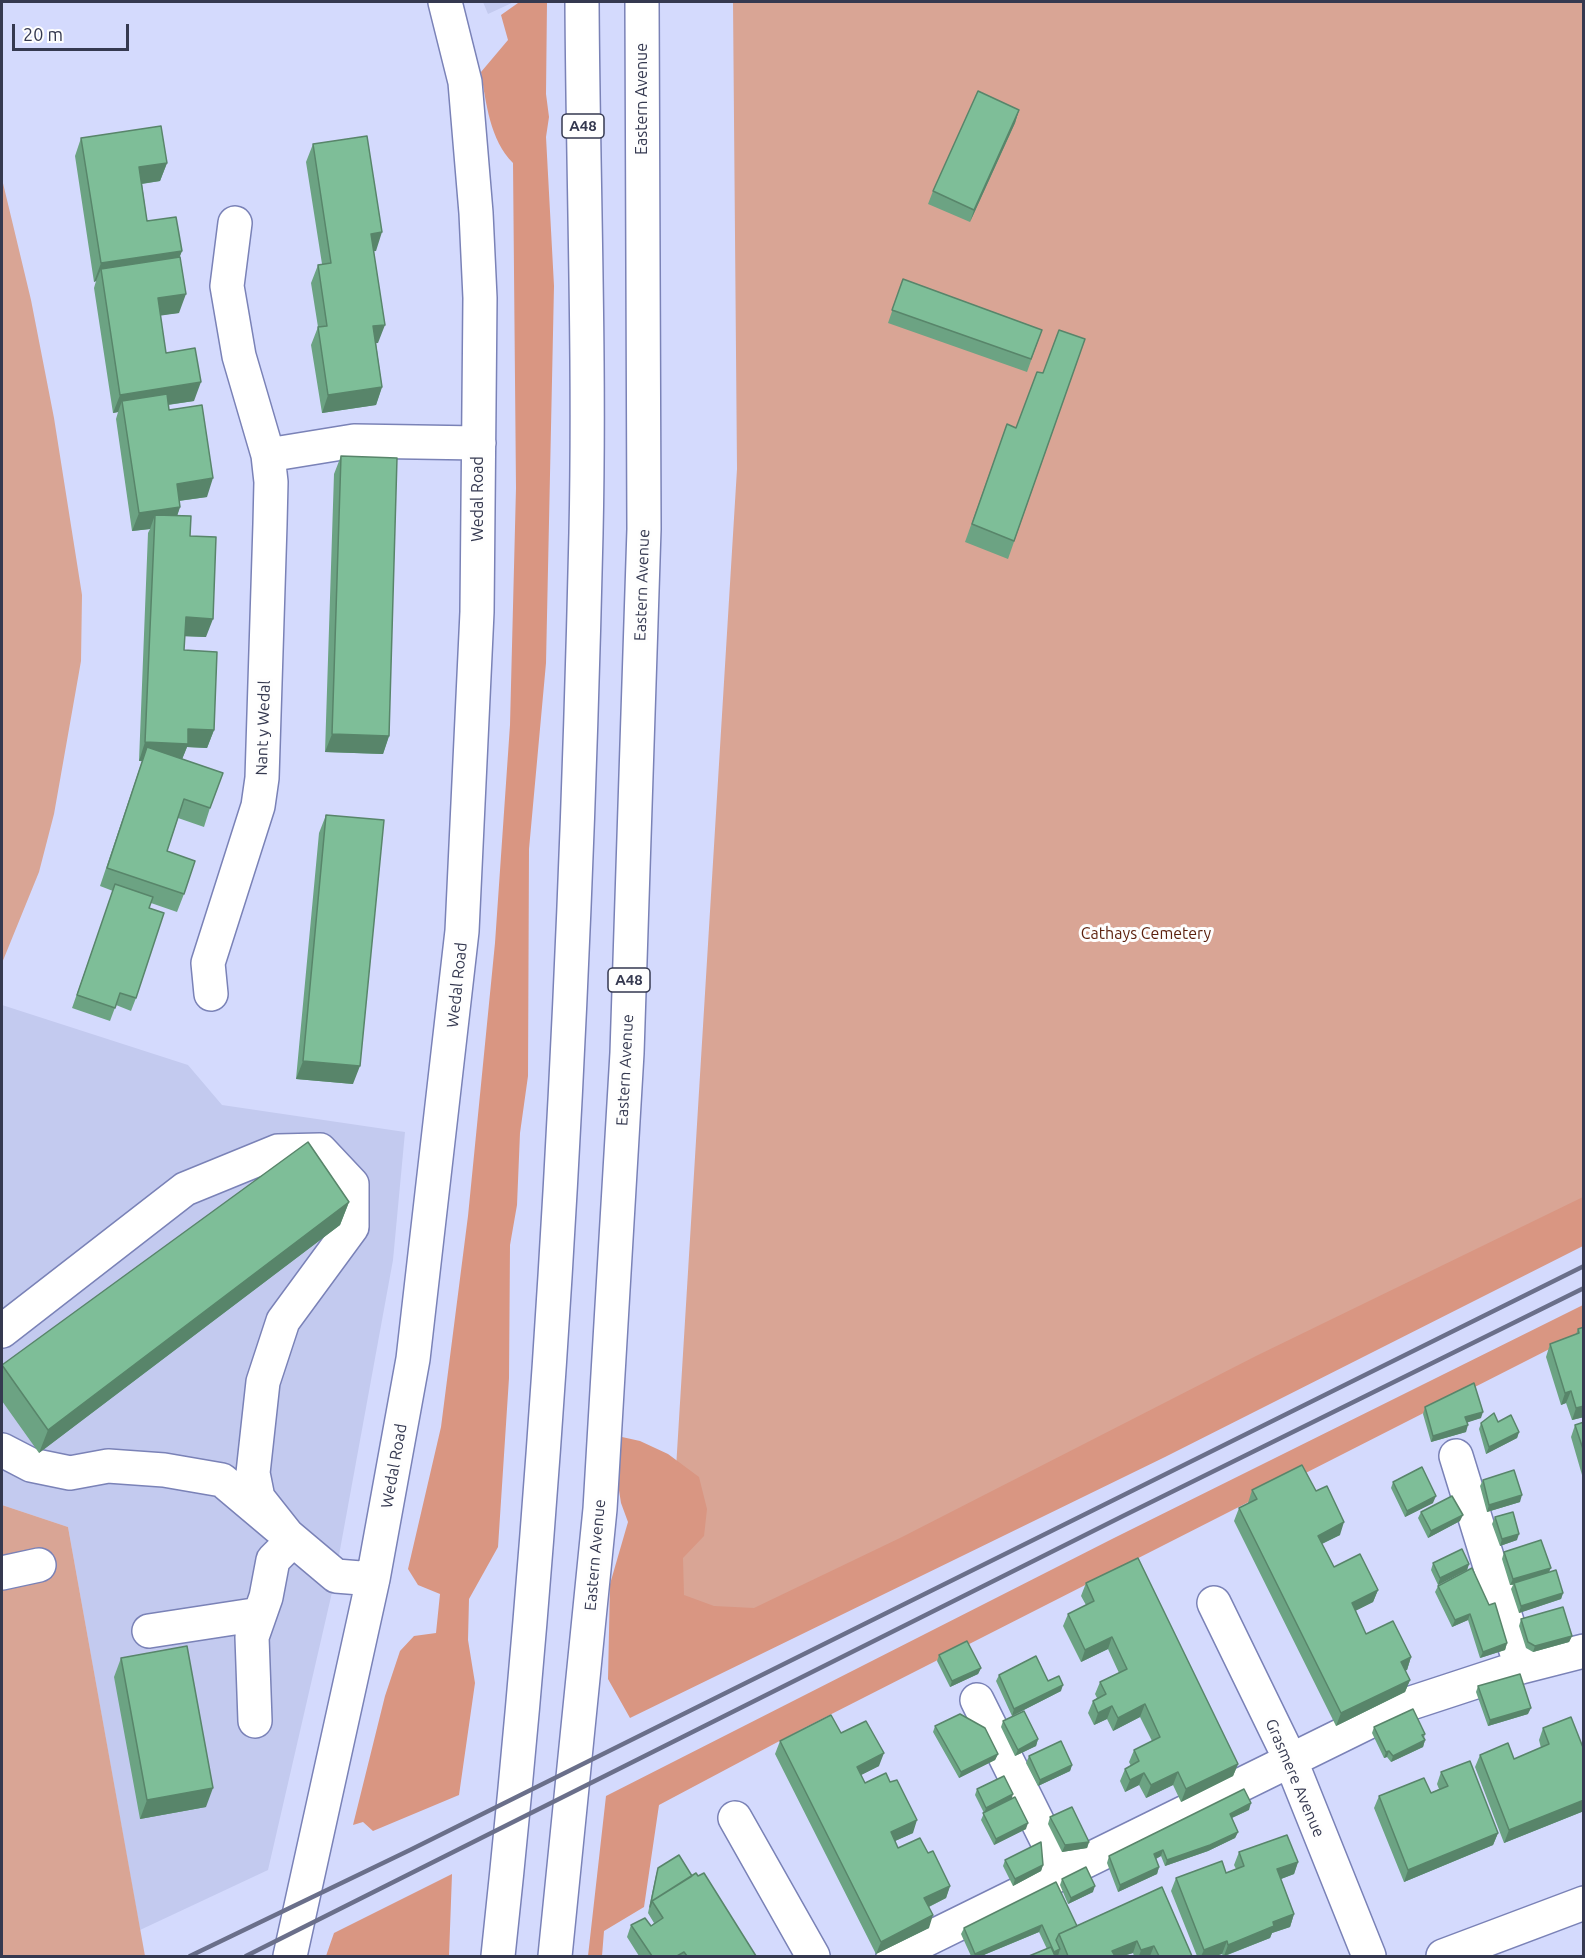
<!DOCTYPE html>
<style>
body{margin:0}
#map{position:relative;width:1585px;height:1958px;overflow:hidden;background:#d4dafd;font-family:Ubuntu,sans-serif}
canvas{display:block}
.frame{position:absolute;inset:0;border:3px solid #353950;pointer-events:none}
.scale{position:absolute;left:12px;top:24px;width:117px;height:27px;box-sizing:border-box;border:3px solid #353950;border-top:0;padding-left:8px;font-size:18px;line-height:21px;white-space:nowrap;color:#353950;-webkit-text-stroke:4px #fefefe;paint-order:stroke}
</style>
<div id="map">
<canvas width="1585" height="1958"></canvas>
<div class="frame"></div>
<div class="scale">20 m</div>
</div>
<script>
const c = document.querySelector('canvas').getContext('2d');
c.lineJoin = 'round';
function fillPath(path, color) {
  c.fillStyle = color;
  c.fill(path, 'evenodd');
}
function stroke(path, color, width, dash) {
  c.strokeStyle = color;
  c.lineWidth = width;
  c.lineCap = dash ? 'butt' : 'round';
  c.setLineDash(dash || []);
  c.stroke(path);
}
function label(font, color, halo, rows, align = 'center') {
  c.font = font + ' Ubuntu,sans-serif';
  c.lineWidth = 6;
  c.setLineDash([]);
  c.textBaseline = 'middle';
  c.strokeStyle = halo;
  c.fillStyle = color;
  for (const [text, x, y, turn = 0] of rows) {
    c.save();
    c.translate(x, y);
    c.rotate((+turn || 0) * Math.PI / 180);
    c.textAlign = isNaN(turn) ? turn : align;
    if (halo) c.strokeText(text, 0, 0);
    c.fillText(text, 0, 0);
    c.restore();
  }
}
fillPath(new Path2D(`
 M483,2H514L488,14Z
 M2,1005L188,1065L222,1105L405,1132L393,1260L333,1588L268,1870L140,1930L68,1527L2,1505Z`), '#c3caef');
fillPath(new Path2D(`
 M733,2H1583V1211L664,1665L737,469Z
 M2,179L31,300L54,418L82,595L81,661L54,814L39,872L2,963Z
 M2,1505L68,1527L145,1956H2Z`), '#d9a595');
fillPath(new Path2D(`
 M547,2L546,94L549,117L546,137L554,286L546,663L529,849L528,1076L520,1133L517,1205L510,1245L509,1378L498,1547L469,1599L468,1640L475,1683L459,1795L373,1831L363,1822L353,1825L385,1696L400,1651L414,1636L436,1633L440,1594L418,1585L408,1569L441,1427L468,1216L495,943L510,725L516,488L513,163C490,140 486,103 481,72L508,40L501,15L518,3Z
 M1583,1197V1246L1165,1457L630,1718L608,1679L610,1584L628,1522L621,1503L615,1465L622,1437L640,1441L668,1454L699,1477L707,1509L704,1536L683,1558L684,1595L714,1606L754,1608L902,1537L1256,1356Z
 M1583,1305V1332L804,1728L659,1805L644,1907L604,1931L602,1956H588L606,1796L1114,1538Z
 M452,1874L449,1956H326L334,1933Z`), '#d99682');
const minor = new Path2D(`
 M268,455L354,441L479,443
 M211,994L208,963L258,806L262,778L270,524L271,482L268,455L239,356L227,286L235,223
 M2,1331L185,1189L278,1151L320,1150L352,1184V1227L283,1321L263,1382L253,1473L258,1498L292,1541
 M2,1450L31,1465L70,1473L108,1466L164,1470L222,1480L336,1576L373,1579
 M1456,1456L1521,1667
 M2,1573L39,1565
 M1214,1603L1290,1759L1369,1956
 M149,1631L260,1614
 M977,1700L1062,1871
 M255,1721L252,1637L266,1597L273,1560L292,1541
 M735,1818L813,1956
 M290,1956L373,1579L413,1359L462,931L477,612L480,298L476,213L465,82L445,2
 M893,1956L1399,1707L1521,1667L1584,1651
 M1443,1956L1584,1903`);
const highway = new Path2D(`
 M498,1956C549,1484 575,1008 586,533C590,356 583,178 582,2
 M555,1956L600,1509L627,1053L644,529L642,2`);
stroke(minor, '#7a82b7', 36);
stroke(highway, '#7a82b7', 36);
stroke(minor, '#fff', 33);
stroke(highway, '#fff', 33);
stroke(new Path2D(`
 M190,1956L410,1850L1584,1266
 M246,1956L1123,1516L1584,1288`), '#6a6f8a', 4.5);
fillPath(new Path2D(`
 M1019,110L1015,123L970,222L928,204L933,191Z
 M81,138L167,163L160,181L142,184L147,221L182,251L179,257V313L160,315L166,353L194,401L168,405L169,410L207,497L179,501L180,507L177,516L190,536L206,637L184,636V650L214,730L207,748L187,747L182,759L210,808L204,827L178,818L167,851L184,894L177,912L151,903L149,908L136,998L131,1011L116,1005L110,1021L72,1008L113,891L100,886L142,761H139L148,533L150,529L132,531L116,419L118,412L113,413L94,288L96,281L94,282L75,156Z
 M313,144L376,251H374L378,343H376L382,387L376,405L322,413L311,345L318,327L311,283L318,265L322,264L306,162Z
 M903,279L1042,330L1027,372L888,323Z
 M1085,339L1008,559L965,542L1007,424L1016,428L1043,373Z
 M341,456L389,736L383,754L325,752L334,474Z
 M326,815L353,1084L296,1079L319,833Z
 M349,1202L340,1225L39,1453L2,1401V1365Z
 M1584,1327V1417L1572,1420L1566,1403L1561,1405L1546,1357L1550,1344L1576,1334L1578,1329Z
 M1425,1407L1481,1418L1467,1422L1466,1432L1431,1442L1423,1414Z
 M1498,1422L1519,1432L1517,1438L1486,1454L1479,1429L1481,1423Z
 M1584,1422V1475H1582L1571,1437L1575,1425Z
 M1483,1480L1520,1502L1487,1512L1480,1486Z
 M1393,1482L1433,1503L1405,1517L1391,1488Z
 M1252,1490L1340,1535L1322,1544L1334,1567L1378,1590L1373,1602L1355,1611L1366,1634L1411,1657L1407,1670H1405L1410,1680L1405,1692L1336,1726L1234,1521L1239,1508L1248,1503Z
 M1421,1512L1460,1521L1428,1538L1418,1518Z
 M1495,1517L1517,1540L1500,1546L1492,1524Z
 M1504,1552L1549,1572L1563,1593L1561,1599L1519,1613L1511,1589L1513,1585H1510L1502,1559Z
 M1433,1563L1469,1564L1467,1570L1438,1585L1431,1570Z
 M1086,1583L1238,1764L1233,1776L1181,1802L1173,1785L1146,1798L1139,1785L1125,1792L1120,1781L1125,1769L1131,1766L1129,1762L1134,1750L1152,1741L1140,1717L1113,1731L1107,1719L1094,1725L1088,1713L1093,1701L1097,1698L1095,1694L1100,1682L1119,1673L1108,1649L1081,1662L1063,1626L1068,1614L1086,1605L1081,1596Z
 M1438,1586L1489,1605L1507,1643L1505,1650L1480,1658L1468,1620L1452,1627L1435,1592Z
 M1521,1619L1572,1636L1569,1642L1533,1652L1526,1648L1519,1626Z
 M939,1655L981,1668L978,1674L950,1687L937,1661Z
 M121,1658L206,1807L140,1819L114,1677Z
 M999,1675L1048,1681L1061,1691L1012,1716L996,1681Z
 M1478,1686L1528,1714L1488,1726L1476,1692Z
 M1003,1721L1038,1739L1036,1746L1015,1756L1001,1727Z
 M935,1726L998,1754L995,1760L959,1778L933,1732Z
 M1374,1727L1425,1734L1424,1738L1425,1740L1423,1747L1391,1762L1387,1757L1384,1758L1372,1733Z
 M1543,1728L1584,1750V1811L1504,1843L1475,1767L1480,1755L1514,1759L1541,1748L1539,1740Z
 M841,1733L879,1766L861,1775L865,1783L913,1833L895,1841L898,1848L928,1853L950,1886L946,1898L929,1907V1928L876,1954L775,1754L780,1741Z
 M1029,1756L1072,1765L1070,1771L1038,1786L1026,1763Z
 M1441,1772L1498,1833L1493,1845L1404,1882L1374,1808L1379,1796L1431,1793L1439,1789L1437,1784Z
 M977,1789L1011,1799L1026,1829L994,1845L981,1820L984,1813L975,1795Z
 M1249,1810L1232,1818L1238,1832L1235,1838L1208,1851L1165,1866L1161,1856L1156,1859L1159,1867L1157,1874L1118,1892L1107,1863L1109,1856Z
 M1050,1817L1089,1842L1087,1848L1062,1852L1048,1824Z
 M1239,1852L1298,1862L1294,1874L1281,1879L1294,1914L1290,1927L1272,1933L1270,1938L1225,1956H1223L1222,1954L1215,1956H1197L1171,1891L1176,1878L1226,1873L1236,1869L1234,1865Z
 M1005,1860L1043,1865L1041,1871L1013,1886L1003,1866Z
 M658,1868L692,1876H698L756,1956H639L627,1937L631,1925L651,1926L654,1923L648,1913L656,1875Z
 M1062,1879L1093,1892L1068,1904L1060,1885Z
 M1056,1882L1077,1926L1162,1887L1192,1956H1134L1133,1953L1123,1956H1058L1047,1949L1039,1932L984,1955L985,1956H971L961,1934L964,1928Z`), '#6ca383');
fillPath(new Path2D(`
 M1019,110L1015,123L970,222L974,210Z
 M167,163L160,181L133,185L139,167Z
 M382,232L376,251L365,252L371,234Z
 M182,251L175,269H101L96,281L94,282L101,263Z
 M186,294L179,313L151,317L158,298Z
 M385,325L378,343L366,344L373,326Z
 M201,382L194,401L124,411L122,401L118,412L113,413L120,395Z
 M382,387L376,405L322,413L328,395Z
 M213,478L207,497L170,502L177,484Z
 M180,507L174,525L155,515L150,529L132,531L139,513Z
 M186,617L213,619L206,637L179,636Z
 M188,729L214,730L207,748L187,747L181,762L139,761L145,742Z
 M332,734L389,736L383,754L325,752Z
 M303,1061L360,1066L353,1084L296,1079Z
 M349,1202L340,1225L39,1453L48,1430Z
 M1571,1391L1566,1403L1561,1405L1565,1393Z
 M1584,1406V1417L1572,1420L1576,1408Z
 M1483,1412L1481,1418L1463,1424L1465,1417Z
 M1468,1425L1466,1432L1431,1442L1433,1436Z
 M1519,1432L1517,1438L1486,1454L1489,1447Z
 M1522,1495L1520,1502L1487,1512L1489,1505Z
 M1436,1496L1433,1503L1405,1517L1407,1511Z
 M1463,1515L1460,1521L1428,1538L1431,1531Z
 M1344,1522L1340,1535L1313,1548L1318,1536Z
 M1519,1534L1517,1540L1500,1546L1502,1539Z
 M1469,1564L1467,1570L1438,1585L1440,1578Z
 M1551,1568L1548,1574L1510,1585L1513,1579Z
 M1378,1590L1373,1602L1347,1615L1352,1603Z
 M1563,1593L1561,1599L1519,1613L1521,1606Z
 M1470,1614L1468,1620L1452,1627L1455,1620Z
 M1572,1636L1569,1642L1533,1652L1535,1646Z
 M1112,1637L1108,1649L1081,1662L1085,1650Z
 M1507,1643L1505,1650L1480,1658L1483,1652Z
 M1411,1657L1407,1670L1397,1675L1401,1662Z
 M981,1668L978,1674L950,1687L952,1681Z
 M1410,1680L1405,1692L1336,1726L1341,1713Z
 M1063,1685L1061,1691L1012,1716L1014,1709Z
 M1145,1704L1140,1717L1113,1731L1118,1718Z
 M1112,1706L1107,1719L1094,1725L1098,1713Z
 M1531,1708L1528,1714L1488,1726L1490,1720Z
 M1038,1739L1036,1746L1015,1756L1018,1750Z
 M1425,1740L1423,1747L1391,1762L1393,1756Z
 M1389,1751L1387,1757L1384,1758L1386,1752Z
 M884,1753L879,1766L853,1779L857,1767Z
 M998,1754L995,1760L959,1778L961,1772Z
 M1238,1764L1233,1776L1181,1802L1186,1789Z
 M1072,1765L1070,1771L1038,1786L1040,1780Z
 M1178,1772L1173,1785L1146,1798L1151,1785Z
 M1144,1773L1139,1785L1125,1792L1130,1780Z
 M213,1788L206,1807L140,1819L147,1800Z
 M1013,1794L1011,1801L984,1814L986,1808Z
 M1584,1800V1811L1504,1843L1509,1830Z
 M1251,1803L1249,1810L1227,1820L1230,1814Z
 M917,1820L913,1833L886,1845L891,1832Z
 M1028,1823L1026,1829L994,1845L996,1839Z
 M1238,1832L1235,1838L1208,1851L1165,1866L1167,1860Z
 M1498,1833L1493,1845L1404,1882L1408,1870Z
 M1089,1842L1087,1848L1062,1852L1065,1845Z
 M1163,1850L1161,1856L1151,1861L1154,1854Z
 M1298,1862L1294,1874L1273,1882L1277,1869Z
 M1043,1865L1041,1871L1013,1886L1015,1879Z
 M1159,1867L1157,1874L1118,1892L1120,1885Z
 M950,1886L946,1898L920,1911L924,1898Z
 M1095,1886L1093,1892L1068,1904L1071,1898Z
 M1294,1914L1290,1927L1272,1933L1270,1938L1224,1956L1228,1945L1273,1922Z
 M933,1915L929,1928L876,1954L881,1942Z
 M1042,1925L1039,1932L981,1956H974L975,1954Z
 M1137,1941L1133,1953L1123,1956H1110L1112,1951Z
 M1227,1941L1222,1954L1215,1956H1201L1204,1950Z
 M1154,1946L1150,1956H1139L1141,1950Z
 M1060,1949L1058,1956H1052L1054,1952Z`), '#58856a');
const building = new Path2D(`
 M978,91L1019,110L974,210L933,191Z
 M161,126L167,163L139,167L147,221L176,217L182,251L101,263L81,138Z
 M367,136L382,232L371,234L385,325L373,326L382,387L328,395L318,327L327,326L318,265L331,263L313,144Z
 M180,257L186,294L158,298L166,353L195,348L201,382L120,395L101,269Z
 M903,279L1042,330L1031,359L892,310Z
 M1059,330L1085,339L1014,541L972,524L1007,424L1016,428L1037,372L1043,373Z
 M167,394L169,410L202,405L213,478L177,484L180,507L139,513L122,401Z
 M341,456L397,458L389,736L332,734Z
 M155,515L191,516L190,536L216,537L213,619L186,617L184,650L217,652L214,730L188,729V744L145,742Z
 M147,747L223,773L210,808L184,799L167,851L195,861L184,894L107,868Z
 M326,815L384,820L360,1066L303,1061Z
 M115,884L153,897L149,908L164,913L136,998L120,993L115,1008L77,995Z
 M308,1142L349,1202L48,1430L2,1365Z
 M1584,1327V1406L1576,1408L1571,1391L1565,1393L1550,1344L1579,1333L1578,1329Z
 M1474,1383L1483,1412L1465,1417L1468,1425L1433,1436L1425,1407Z
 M1494,1413L1498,1422L1511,1415L1519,1432L1489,1447L1481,1423Z
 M1584,1422V1452L1575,1425Z
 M1302,1465L1316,1491L1327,1486L1344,1522L1318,1536L1334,1567L1360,1554L1378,1590L1352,1603L1366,1634L1393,1621L1411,1657L1401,1662L1410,1680L1341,1713L1239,1508L1257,1499L1252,1490Z
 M1422,1467L1436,1496L1407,1511L1393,1482Z
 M1514,1470L1522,1495L1489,1505L1483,1480Z
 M1452,1496L1463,1515L1431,1531L1421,1512Z
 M1513,1512L1519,1534L1502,1539L1495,1517Z
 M1541,1540L1551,1568L1513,1579L1504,1552Z
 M1462,1549L1469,1564L1440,1578L1433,1563Z
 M1138,1558L1238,1764L1186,1789L1178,1772L1151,1785L1144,1773L1130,1780L1125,1769L1139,1761L1134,1750L1160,1737L1145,1704L1118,1718L1112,1706L1098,1713L1093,1701L1106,1694L1100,1682L1127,1669L1112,1637L1085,1650L1068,1614L1094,1601L1086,1583Z
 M1472,1568L1489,1605L1495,1603L1507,1643L1483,1652L1470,1614L1455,1620L1438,1586Z
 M1556,1570L1563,1593L1521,1606L1514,1583Z
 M1563,1607L1572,1636L1535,1646L1528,1642L1521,1619Z
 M967,1641L981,1668L952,1681L939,1655Z
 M187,1646L213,1788L147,1800L121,1658Z
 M1036,1656L1048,1681L1059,1676L1063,1685L1014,1709L999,1675Z
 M1520,1674L1531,1708L1490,1720L1478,1686Z
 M1413,1709L1425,1734L1422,1735L1425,1740L1393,1756L1389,1751L1386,1752L1374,1727Z
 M1024,1711L1038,1739L1018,1750L1003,1721Z
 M960,1714L985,1728L998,1754L961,1772L935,1726Z
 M831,1715L841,1733L866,1721L884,1753L857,1767L865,1783L886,1773L890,1782L897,1780L917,1820L891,1832L898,1848L920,1838L928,1853L933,1851L950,1886L924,1898L933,1915L881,1942L780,1741Z
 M1571,1717L1584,1750V1800L1509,1830L1480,1755L1508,1743L1514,1759L1549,1744L1543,1728Z
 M1061,1741L1072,1765L1040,1780L1029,1756Z
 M1470,1761L1498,1833L1408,1870L1379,1796L1424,1778L1431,1793L1448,1786L1441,1772Z
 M1004,1776L1013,1794L986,1808L977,1789Z
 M1244,1789L1251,1803L1230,1814L1238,1832L1210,1845L1167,1860L1163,1850L1154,1854L1159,1867L1120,1885L1109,1856Z
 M1015,1797L1028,1823L996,1839L983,1813Z
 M1072,1807L1089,1842L1065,1845L1050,1817Z
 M1287,1835L1298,1862L1277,1869L1294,1914L1273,1922L1274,1926L1228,1945L1227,1941L1204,1950L1176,1878L1222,1861L1226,1873L1244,1866L1239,1852Z
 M1041,1842L1043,1865L1015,1879L1005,1860Z
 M679,1855L692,1876L652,1901L650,1907L658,1868Z
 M1086,1867L1095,1886L1071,1898L1062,1879Z
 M696,1873L698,1876L704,1873L756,1956H687L684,1952L677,1956H652L631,1925L645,1918L651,1926L663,1918L652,1901Z
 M1056,1882L1077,1926L1059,1934L1056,1940L1060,1949L1054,1952L1042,1925L975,1954L964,1928Z
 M1162,1887L1192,1956H1159L1154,1946L1141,1950L1137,1941L1112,1951L1115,1956H1068L1059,1934Z
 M1051,1947L1055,1956H1029Z
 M983,1954L985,1956H977Z`);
fillPath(building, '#7ebe98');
stroke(building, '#58856a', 1.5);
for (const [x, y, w] of [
 [583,126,42],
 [629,980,42]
]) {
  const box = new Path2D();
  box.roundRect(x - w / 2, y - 12, w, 24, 4.5);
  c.fillStyle = '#fefefe';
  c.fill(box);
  stroke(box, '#353950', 1.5);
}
label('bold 15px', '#353950', null, [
 ["A48",583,126],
 ["A48",629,980]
]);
label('16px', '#353950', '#fefefe', [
 ["Eastern Avenue",642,99,-90],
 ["Wedal Road",478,499,-90],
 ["Eastern Avenue",642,585,-88],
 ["Nant y Wedal",263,728,-88],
 ["Wedal Road",457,985,-84],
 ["Eastern Avenue",625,1070,-87],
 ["Wedal Road",394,1466,-80],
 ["Eastern Avenue",595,1555,-85],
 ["Grasmere Avenue",1295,1778,67]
]);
label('16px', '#5b1f0c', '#fefefe', [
 ["Cathays Cemetery",1146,934]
]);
</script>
